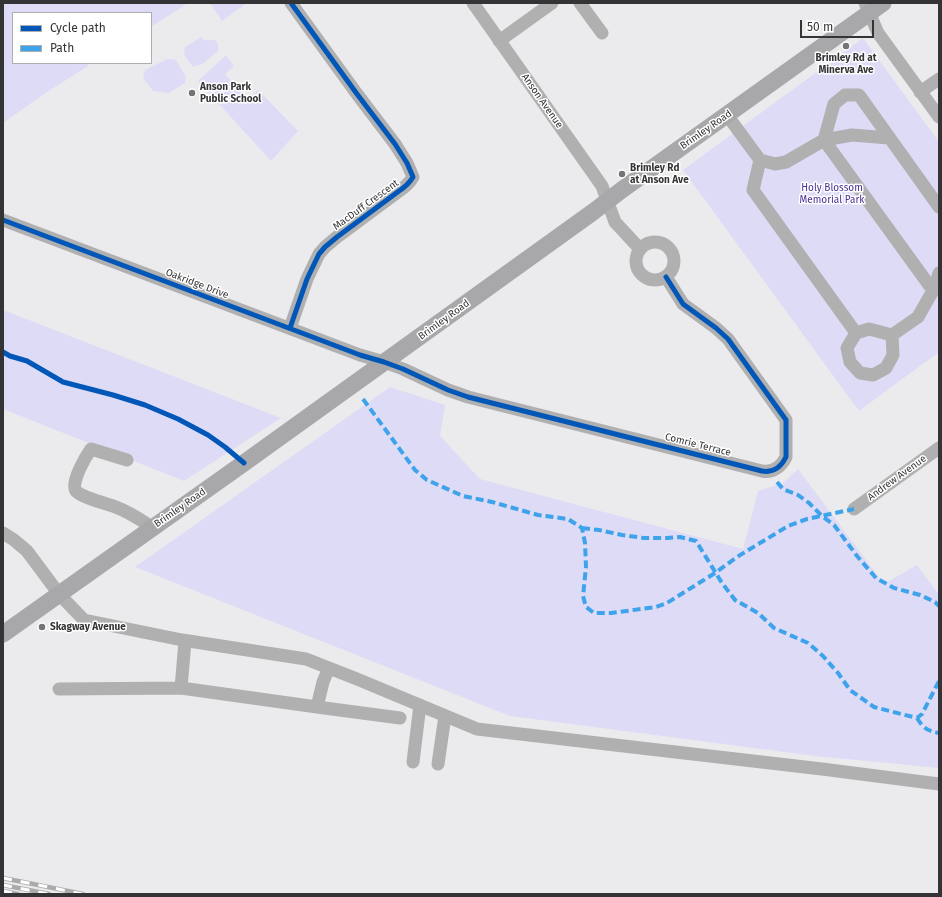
<!DOCTYPE html>
<style>
body{margin:0}
#map{position:relative;width:942px;height:897px;overflow:hidden;background:#ebebed;font-family:"Fira Sans",sans-serif}
canvas{display:block}
.frame{position:absolute;inset:0;border:4px solid #343436;pointer-events:none}
.legend{position:absolute;left:12px;top:12px;width:140px;height:52px;box-sizing:border-box;background:#fff;border:1px solid #aeaeaf;margin:0;padding:5px 7px;list-style:none;font-size:12px;color:#343436}
.legend li{display:flex;align-items:center;gap:8px;height:20px}
.legend b{width:20px;border:1px solid #aeaeaf}
.scale{position:absolute;left:800px;top:20px;width:74px;height:18px;box-sizing:border-box;border:2px solid #343436;border-top:0;padding-left:5px;font-size:12px;line-height:14px;white-space:nowrap;color:#343436;-webkit-text-stroke:3px #fff;paint-order:stroke}
</style>
<div id="map">
<canvas width="942" height="897"></canvas>
<div class="frame"></div>
<ul class="legend">
<li><b style="height:5px;background:#0057b8"></b>Cycle path</li>
<li><b style="height:5px;background:#3ea3eb"></b>Path</li>
</ul>
<div class="scale">50 m</div>
</div>
<script>
const c = document.querySelector('canvas').getContext('2d');
c.lineJoin = 'round';
function fillPath(path, color) {
  c.fillStyle = color;
  c.fill(path, 'evenodd');
}
function stroke(path, color, width, dash) {
  c.strokeStyle = color;
  c.lineWidth = width;
  c.lineCap = dash ? 'butt' : 'round';
  c.setLineDash(dash || []);
  c.stroke(path);
}
function label(font, color, halo, rows, align = 'center') {
  c.font = font + ' "Fira Sans",sans-serif';
  c.lineWidth = 3;
  c.setLineDash([]);
  c.textBaseline = 'middle';
  c.strokeStyle = halo;
  c.fillStyle = color;
  for (const [text, x, y, turn = 0] of rows) {
    c.save();
    c.translate(x, y);
    c.rotate((+turn || 0) * Math.PI / 180);
    c.textAlign = isNaN(turn) ? turn : align;
    if (halo) c.strokeText(text, 0, 0);
    c.fillText(text, 0, 0);
    c.restore();
  }
}
fillPath(new Path2D(`
 M3,3H188L151,27V13H13V63H89L88,66L44,94L3,123Z
 M210,3H247L222,21Z
 M201,37L204,40H215L218,44V51L204,63L193,67L184,55L185,47Z
 M863,38L939,142V352L859,411L683,170Z
 M226,55L234,66L225,74L248,99L258,90L298,131L271,161L198,81Z
 M167,59L176,60L186,77L185,83L169,93L153,91L143,78L145,70Z
 M3,310L281,418L184,481L3,409Z
 M390,387L445,405L440,436L480,479L743,549L758,491L783,483L798,469L884,584L917,565L939,595V768L815,756L510,716L135,567Z`), '#dedbf6');
stroke(new Path2D(`
 M473,3L602,186L615,222L640,249
 M580,3L602,33
 M865,3L878,33L939,117
 M499,41L552,3
 M920,92L939,79
 M727,115L760,160L753,190L856,333L847,348L850,362L860,373L873,375L886,368L893,355L892,335L918,317L935,287L939,273
 M760,160L775,164L786,162L824,140L852,135L889,138
 M939,207L859,95H845L834,104L824,140L929,285L935,287L939,288
 M3,220L360,355L384,362L403,369L448,390L468,397L762,471C773,473 781,467 786,457V420L728,339L716,328L683,304L666,277
 M636 261a19 19 0 1 1 38 0a19 19 0 1 1-38 0Z
 M290,328L307,279L319,254L325,247L337,237L399,191C405,187 409,184 413,177L407,163L395,144L357,94L291,3
 M856,333L869,329L892,335
 M127,460L91,449C86,456 70,483 76,491C81,497 104,503 113,506C127,511 140,519 153,528
 M854,509L939,448
 M3,533L14,540L27,551L59,594L84,620L182,640L306,659L357,679L477,729L822,769L939,784
 M329,668L323,682L317,707L400,718
 M181,688L185,641
 M59,689L181,688L317,707
 M413,762L420,705
 M438,764L445,716`), '#b0b0b1', 13);
stroke(new Path2D(`
 M3,634L244,463L593,212L623,189L883,3`), '#a8a8aa', 17);
const rail = new Path2D(`
 M3,878L83,894
 M3,885L49,894
 M3,891L18,894`);
stroke(rail, '#ababac', 4.5);
stroke(rail, '#fff', 3, [9]);
stroke(new Path2D(`
 M363,399L415,470L427,480L463,496L492,502L538,515L568,519L582,528L585,543L586,567L583,596L586,607L594,613H611L656,607L667,603L715,573L737,557L788,526L807,519L854,509
 M777,482L783,489L798,495L809,503L822,516L834,525L857,556L876,578L894,588L920,595L935,602L939,606
 M582,528L599,530L622,535L644,538H667L680,537L696,541L722,583L735,600L758,613L774,628L808,643L823,656L838,673L850,690L874,707L917,718L922,714L939,681
 M917,718C924,729 926,730 939,733`), '#3ea3eb', 4, [8, 4]);
stroke(new Path2D(`
 M3,220L360,355L384,362L403,369L448,390L468,397L762,471C773,473 781,467 786,457V420L728,339L716,328L683,304L666,277
 M290,328L307,279L319,254L325,247L337,237L399,191C405,187 409,184 413,177L407,163L395,144L357,94L291,3
 M3,352L10,356L27,361L63,382L113,395L145,405L178,419L208,435L225,447L244,463`), '#0057b8', 5);
for (const [x, y, r, color] of [
 [846,46,4,"#747476"],
 [192,93,4,"#747476"],
 [622,174,4,"#747476"],
 [42,627,4,"#747476"]
]) {
  const dot = new Path2D();
  dot.arc(x, y, r, 0, 2 * Math.PI);
  c.fillStyle = color;
  c.fill(dot);
  stroke(dot, '#fff', 1.5);
}
label('bold 10px', '#343436', '#fff', [
 ["Brimley Rd at",846,58,"center"],
 ["Minerva Ave",846,70,"center"],
 ["Anson Park",200,87],
 ["Public School",200,99],
 ["Brimley Rd",630,168],
 ["at Anson Ave",630,180],
 ["Skagway Avenue",50,627]
], 'left');
label('10px', '#343436', '#fff', [
 ["Anson Avenue",542,101,55],
 ["Brimley Road",706,130,-35],
 ["MacDuff Crescent",366,205,-36],
 ["Oakridge Drive",197,284,21],
 ["Brimley Road",444,320,-36],
 ["Comrie Terrace",698,445,14],
 ["Andrew Avenue",897,478,-36],
 ["Brimley Road",180,508,-35]
]);
label('10px', '#4a3095', '#fff', [
 ["Holy Blossom",832,188],
 ["Memorial Park",832,200]
]);
</script>
